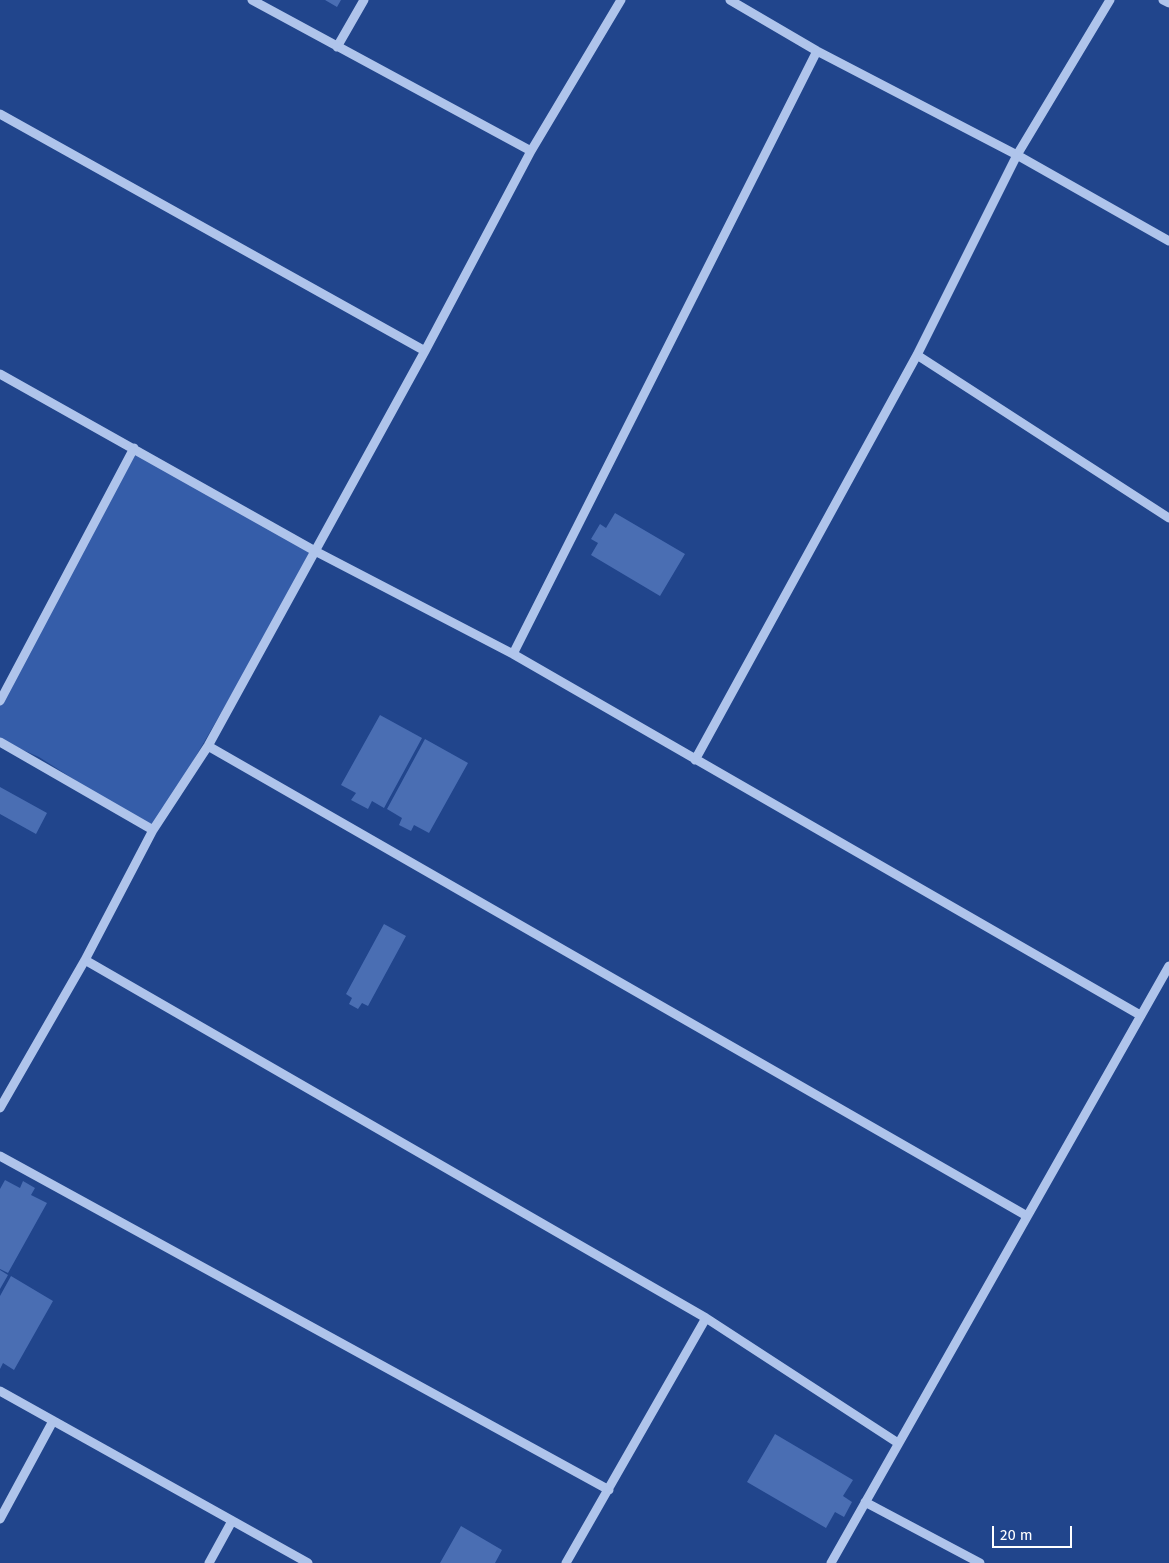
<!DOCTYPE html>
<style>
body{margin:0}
#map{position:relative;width:1169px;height:1563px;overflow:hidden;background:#21458c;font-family:"Fira Sans",sans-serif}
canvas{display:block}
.scale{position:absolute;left:992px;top:1526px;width:80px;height:22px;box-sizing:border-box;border:2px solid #fff;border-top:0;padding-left:6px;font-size:15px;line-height:18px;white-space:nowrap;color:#fff;-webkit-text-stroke:4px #21458c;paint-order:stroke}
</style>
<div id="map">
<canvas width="1169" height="1563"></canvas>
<div class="scale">20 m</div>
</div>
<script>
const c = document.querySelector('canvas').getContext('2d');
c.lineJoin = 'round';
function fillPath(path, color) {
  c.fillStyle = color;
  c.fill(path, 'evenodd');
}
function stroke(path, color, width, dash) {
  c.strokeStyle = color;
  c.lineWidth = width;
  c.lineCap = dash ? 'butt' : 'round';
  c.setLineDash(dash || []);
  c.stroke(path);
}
fillPath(new Path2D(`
 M134,448L315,551L153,830L39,757L0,740V701Z`), '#355da9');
fillPath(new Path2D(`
 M325,0H341L337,7Z
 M615,513L685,554L660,596L591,555L598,543L591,539L600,524L606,528Z
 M380,715L422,738L384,808L372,801L368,809L351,800L356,793L341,785Z
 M425,739L468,763L429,833L414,825L411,831L399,825L402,818L387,809Z
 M0,787L47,813L36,834L0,814Z
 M384,924L406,936L368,1006L362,1003L358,1009L349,1004L352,998L346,994Z
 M5,1180L20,1188L23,1181L35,1188L31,1195L47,1203L8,1273L0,1269V1189Z
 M0,1270L8,1275L0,1289Z
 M11,1276L53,1301L14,1370L3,1363L0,1369V1296Z
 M775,1434L853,1480L843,1496L852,1502L844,1517L835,1512L826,1528L747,1482Z
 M461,1526L502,1550L495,1563H440Z`), '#4a6eb3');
stroke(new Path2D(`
 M252,0L531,151
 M730,0L817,51L1017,155L1169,241
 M1163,0L1169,3
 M337,47L364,0
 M0,114L425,351
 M917,355L1169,518
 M0,374L315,551L513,654L1140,1015
 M513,654L817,51
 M0,701L134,448
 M0,742L153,830
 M208,746L1027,1216
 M695,760L917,355L1017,155L1110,0
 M85,960L706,1318L898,1443
 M0,1108L85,960L153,830L208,746L425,351L531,151L621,0
 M0,1156L609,1490
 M0,1391L308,1563
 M865,1502L980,1563
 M0,1519L53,1421
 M209,1563L232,1521
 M566,1563L706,1318
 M831,1563L1169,966`), '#afc4eb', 9);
</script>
